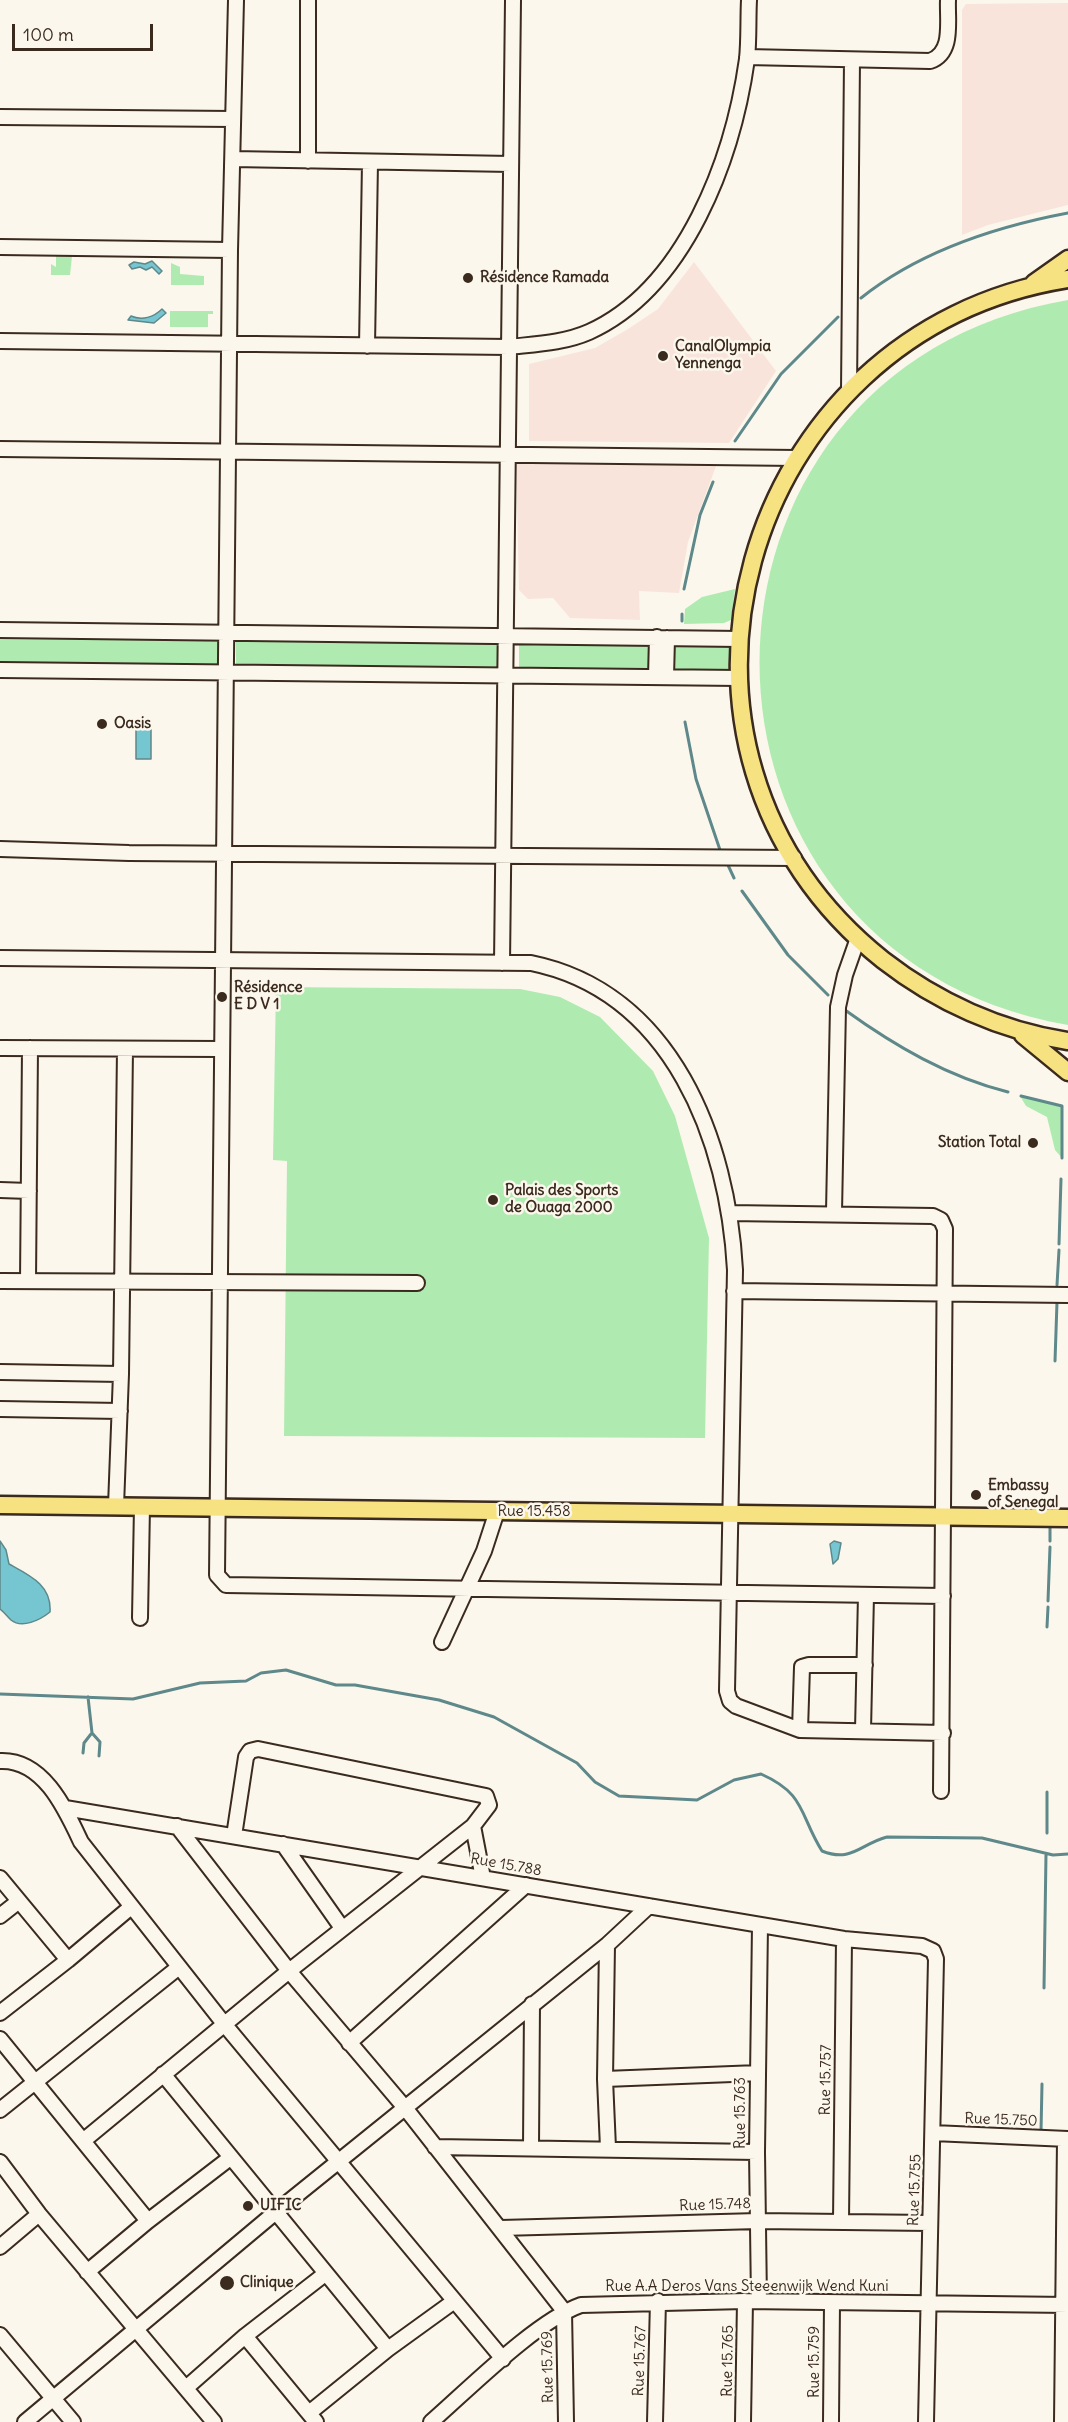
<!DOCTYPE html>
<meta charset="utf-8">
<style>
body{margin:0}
#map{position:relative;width:1068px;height:2422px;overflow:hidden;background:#fbf7ec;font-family:Delius,sans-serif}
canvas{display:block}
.scale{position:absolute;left:12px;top:24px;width:141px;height:27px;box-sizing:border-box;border:3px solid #3b2a1e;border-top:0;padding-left:8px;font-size:18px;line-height:21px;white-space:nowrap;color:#3b2a1e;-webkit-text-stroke:4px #fbf7ec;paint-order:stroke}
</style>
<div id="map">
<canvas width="1068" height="2422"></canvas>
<div class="scale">100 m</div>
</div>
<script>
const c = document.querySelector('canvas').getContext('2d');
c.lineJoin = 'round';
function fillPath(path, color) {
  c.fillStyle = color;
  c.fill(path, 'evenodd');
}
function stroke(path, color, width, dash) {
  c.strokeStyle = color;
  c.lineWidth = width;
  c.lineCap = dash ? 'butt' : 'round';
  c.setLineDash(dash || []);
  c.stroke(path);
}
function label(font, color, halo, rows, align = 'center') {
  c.font = font + ' Delius,sans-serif';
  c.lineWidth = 5;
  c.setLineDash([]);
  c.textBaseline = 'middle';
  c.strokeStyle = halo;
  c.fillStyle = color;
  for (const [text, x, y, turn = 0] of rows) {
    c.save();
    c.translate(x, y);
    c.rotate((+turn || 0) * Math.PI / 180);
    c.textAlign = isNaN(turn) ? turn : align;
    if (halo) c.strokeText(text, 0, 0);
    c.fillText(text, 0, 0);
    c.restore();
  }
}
fillPath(new Path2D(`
 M1068,3V205L988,225L962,235V10L966,4Z
 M694,262L776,371L729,443L529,441V364L595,348L628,329L658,309Z
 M516,457L719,458L688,542L679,593L639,591L640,620L570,618L553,598L528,599L519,590Z`), '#f9e4db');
fillPath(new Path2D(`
 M56,256H72L70,275H51V264L56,267Z
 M171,263L180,267V274L204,276V285H171Z
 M1068,300V1025C657,953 657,371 1068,300Z
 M170,311H213V314H208V327H170Z
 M735,589L731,620L724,623L684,624L685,609L702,597Z
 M0,633L222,635L221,664L0,662Z
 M236,637L498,640V667L236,665Z
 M519,640L653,641V670L519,669Z
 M672,640L733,642L732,672L672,670Z
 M276,987L520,989L560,997L600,1017L653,1071L675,1116L709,1238L705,1438L284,1436L287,1161L273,1160Z
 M1020,1096L1061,1107L1062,1158L1055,1150L1047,1117L1026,1106Z`), '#afebb0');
const water = new Path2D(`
 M152,261L162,271L159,274L152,267L146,270L140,267L132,269L129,265L134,262L145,264Z
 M162,309L166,313L154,323L128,320L131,316C142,321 154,317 162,309Z
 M136,724H151V759H136Z
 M0,1541L6,1550L9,1564C29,1575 52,1585 50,1612C40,1620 22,1629 11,1620C7,1616 4,1612 0,1609Z
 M834,1541L841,1543L838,1559L833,1564L830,1544Z`);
fillPath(water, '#76c6d2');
stroke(water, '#5e888a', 1.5);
stroke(new Path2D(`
 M861,298C920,251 994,227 1068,213
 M735,441L781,374L838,317
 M684,589L700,515L713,482
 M682,614V621
 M685,722L696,779L720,850
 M727,863L734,878
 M742,891L788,955L828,995
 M845,1010C895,1046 948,1077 1008,1092
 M1021,1096L1062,1106V1158
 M1059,1244L1061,1179
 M1057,1285L1059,1250
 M1055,1361L1057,1302
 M1050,1541V1524
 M1048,1601L1050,1547
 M1047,1627L1048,1607
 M0,1694L133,1699L200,1683L246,1681L261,1673L286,1670L336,1685H355L439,1700L494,1717L577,1763L595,1782L619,1796L697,1800L734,1780L761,1774C806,1794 799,1814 822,1851C852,1863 860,1844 887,1837L982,1838L1053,1855L1068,1854
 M88,1697L92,1733L100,1742L99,1756
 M83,1753L84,1743L91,1734
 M1047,1833V1792
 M1044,1988L1046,1854
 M1041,2131L1042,2084`), '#5e888a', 3);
const minor = new Path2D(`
 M236,0L230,250L217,1575L226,1585L943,1596
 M747,57L930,61C954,53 947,21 948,0
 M0,117L233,119
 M233,159L511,164
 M308,161V0
 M0,247L230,250
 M0,341L509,347C536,344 564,343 589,332C686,288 733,158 747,59C749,40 748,19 749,0
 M367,346L370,162
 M849,391L852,60
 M0,449L797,458
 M0,630L740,639
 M0,670L739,678
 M656,677L657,637
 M666,677L667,638
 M0,849L129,853L794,858
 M0,958L531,963C673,992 728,1141 735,1270L727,1691L730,1701L736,1706L800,1730L943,1733
 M502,963L513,0
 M0,1048L221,1049
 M0,1190L29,1191
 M834,1212L838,1007L845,975L858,938
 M730,1213L933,1216L941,1220L945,1229L941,1791
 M0,1281L417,1283
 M28,1281L30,1048
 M734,1291L1068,1295
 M0,1372L121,1374
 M0,1409L120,1411
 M116,1506L121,1374L125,1049
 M140,1618L142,1506
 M442,1642L484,1551L497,1511
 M800,1730L802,1667L809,1665H865
 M863,1730L866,1595
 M0,1761C43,1759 65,1808 81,1842L225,2025L503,2359
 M65,1808L844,1939L922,1946L933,1951L936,1959L926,2422
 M177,1826L289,1971L406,2109L564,2311
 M473,1826L483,1878
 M283,1844L342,1928
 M0,1878L68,1960L0,2013
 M0,1916L19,1901
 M607,1945L605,2079L608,2148
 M68,1960L131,1907
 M0,2039L148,2221
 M349,2043L526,1885
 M163,2074L388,2349
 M605,2079L758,2073
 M0,2110L179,1967
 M933,2133L1068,2139
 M83,2141L289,1971L473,1826L489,1805L486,1796L258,1749L250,1751L246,1757L234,1836
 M435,2147L757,2152
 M531,2147L532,2004
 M0,2162L39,2214L214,2422
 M841,2221L844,1939
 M501,2228L758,2221L930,2223
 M0,2247L39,2214
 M87,2272L148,2221L230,2158
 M759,2301L757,2152L760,1925
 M564,2311L566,2422
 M0,2335L73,2422
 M245,2336L316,2422
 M186,2388L245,2336L325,2274
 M309,2413L388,2349L453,2302
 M25,2422L277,2211L607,1945L649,1906
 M431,2422C469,2389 536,2321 581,2305L745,2301L1068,2305
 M655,2422L658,2301
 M743,2422L745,2301
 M831,2422L832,2303
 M1062,2422L1065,2139`);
const major = new Path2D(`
 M1068,279C739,331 619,750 883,960C937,1002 1001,1031 1068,1041
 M1034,283L1068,259
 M1023,1035L1068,1072
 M0,1505L1068,1518`);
stroke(minor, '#3b2a1e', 18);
stroke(major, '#3b2a1e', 21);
stroke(minor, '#fbf7ec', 14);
stroke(major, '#f7e281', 16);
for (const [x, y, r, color] of [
 [468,278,6,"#3b2a1e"],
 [663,356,6,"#3b2a1e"],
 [102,724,6,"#3b2a1e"],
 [222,997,6,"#3b2a1e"],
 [1033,1143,6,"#3b2a1e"],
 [493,1200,6,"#3b2a1e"],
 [976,1495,6,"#3b2a1e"],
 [248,2206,6,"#3b2a1e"],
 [227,2283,8,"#3b2a1e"]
]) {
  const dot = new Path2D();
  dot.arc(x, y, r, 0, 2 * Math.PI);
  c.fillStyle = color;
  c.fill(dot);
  stroke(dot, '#fbf7ec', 2);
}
label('bold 15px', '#3b2a1e', '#fbf7ec', [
 ["Résidence Ramada",480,278],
 ["CanalOlympia",675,347],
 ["Yennenga",675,364],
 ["Oasis",114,724],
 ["Résidence",234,988],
 ["E D V 1",234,1005],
 ["Station Total",1021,1143,"right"],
 ["Palais des Sports",505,1191],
 ["de Ouaga 2000",505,1208],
 ["Embassy",988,1486],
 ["of Senegal",988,1503],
 ["UIFIC",260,2206],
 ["Clinique",240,2283]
], 'left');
label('15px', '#3b2a1e', '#fbf7ec', [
 ["Rue 15.458",534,1512],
 ["Rue 15.788",506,1865,10],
 ["Rue 15.757",826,2080,-89],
 ["Rue 15.763",741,2113,-90],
 ["Rue 15.750",1001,2120,2],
 ["Rue 15.755",915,2190,-88],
 ["Rue 15.748",715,2205,-2],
 ["Rue A.A Deros Vans Steeenwijk Wend Kuni",747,2287],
 ["Rue 15.767",640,2361,-88],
 ["Rue 15.765",728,2361,-89],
 ["Rue 15.759",815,2362,-90],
 ["Rue 15.769",548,2367,-91]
]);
</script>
